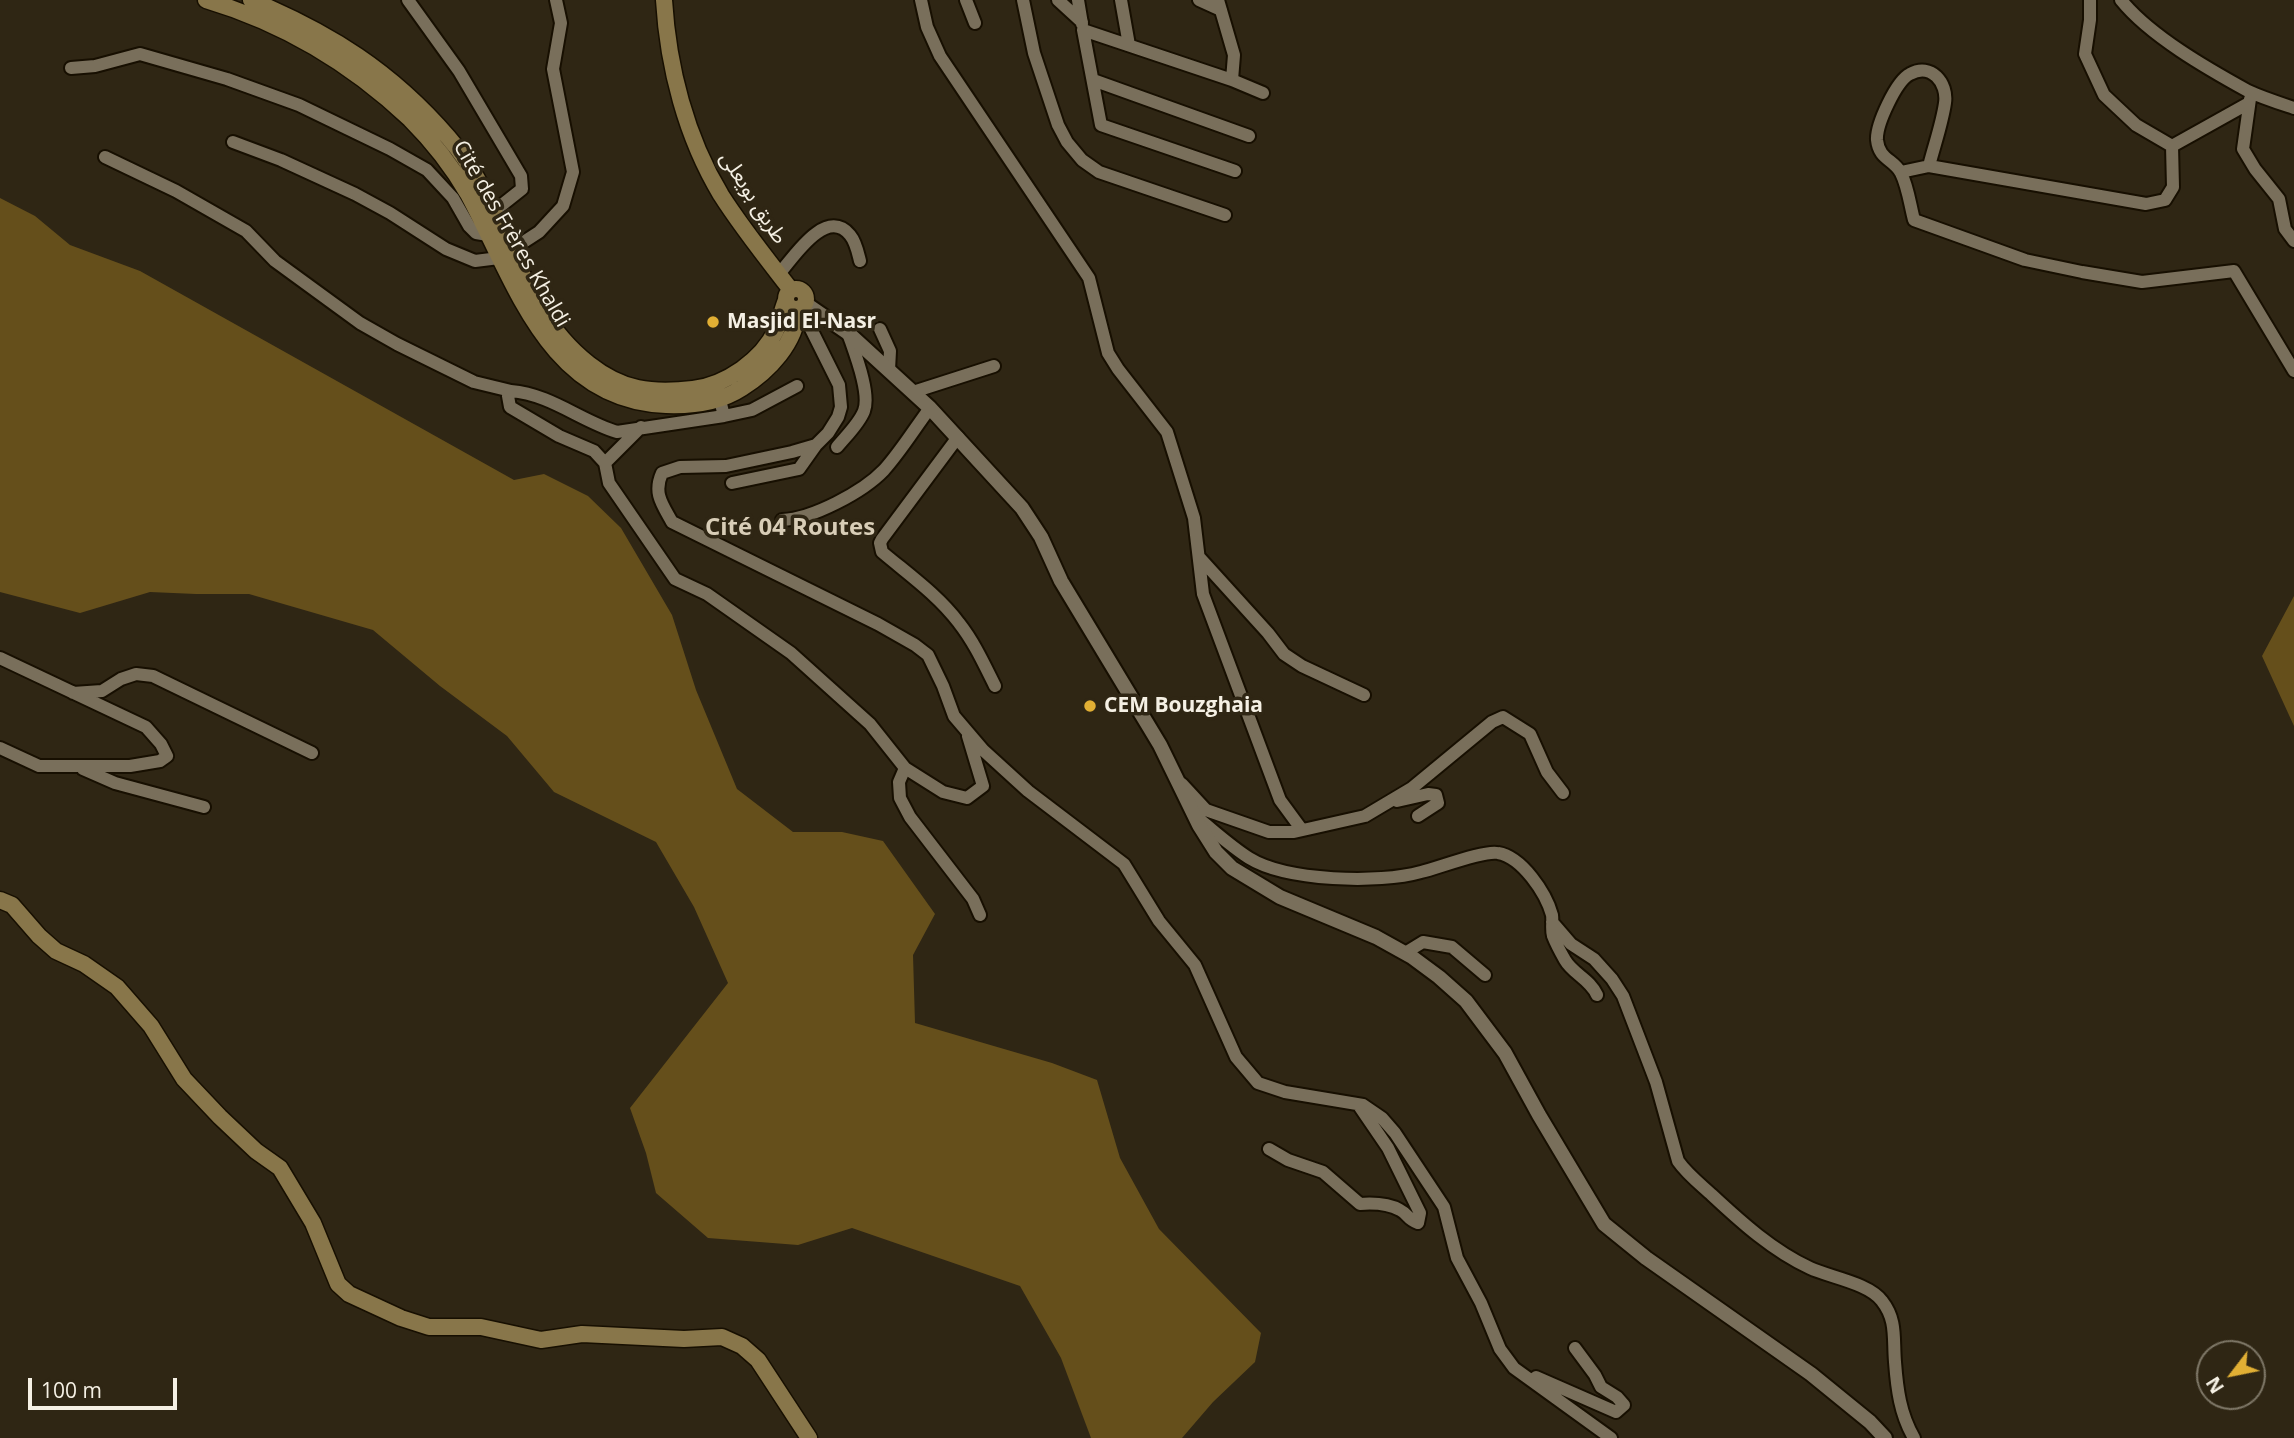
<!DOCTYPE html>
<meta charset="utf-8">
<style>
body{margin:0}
#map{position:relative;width:2294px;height:1438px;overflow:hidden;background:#2f2614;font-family:"Open Sans",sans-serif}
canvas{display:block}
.north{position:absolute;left:2196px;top:1340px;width:70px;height:70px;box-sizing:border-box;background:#2f2614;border:2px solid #7e7767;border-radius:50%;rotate:238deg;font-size:19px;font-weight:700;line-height:28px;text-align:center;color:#f5f0e4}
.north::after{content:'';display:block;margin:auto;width:24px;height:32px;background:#e1af34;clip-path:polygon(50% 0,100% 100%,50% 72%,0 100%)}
.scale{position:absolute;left:28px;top:1378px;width:149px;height:32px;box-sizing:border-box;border:4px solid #f5f0e4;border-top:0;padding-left:9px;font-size:21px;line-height:24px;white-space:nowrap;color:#f5f0e4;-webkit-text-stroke:5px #2f2614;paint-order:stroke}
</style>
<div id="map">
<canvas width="2294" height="1438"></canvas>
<div class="north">N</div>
<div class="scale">100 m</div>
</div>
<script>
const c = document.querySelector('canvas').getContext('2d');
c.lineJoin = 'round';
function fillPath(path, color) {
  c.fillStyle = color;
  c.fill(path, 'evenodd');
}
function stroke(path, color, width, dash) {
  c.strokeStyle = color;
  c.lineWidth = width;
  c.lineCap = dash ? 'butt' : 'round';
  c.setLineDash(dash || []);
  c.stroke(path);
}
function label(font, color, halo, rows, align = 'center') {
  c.font = font + ' "Open Sans","Noto Sans Arabic",sans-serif';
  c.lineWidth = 7;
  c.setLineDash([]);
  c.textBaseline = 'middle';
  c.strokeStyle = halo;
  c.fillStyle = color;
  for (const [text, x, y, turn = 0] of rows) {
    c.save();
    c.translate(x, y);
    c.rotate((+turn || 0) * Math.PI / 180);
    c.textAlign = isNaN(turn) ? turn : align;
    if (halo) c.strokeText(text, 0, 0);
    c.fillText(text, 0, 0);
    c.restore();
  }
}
fillPath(new Path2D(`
 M0,198L35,216L70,245L140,271L514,480L544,474L588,496L621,528L672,615L696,690L737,789L793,832H842L883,841L935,914L913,955L915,1023L1052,1063L1097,1080L1120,1158L1159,1229L1261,1333L1255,1362L1213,1402L1182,1438H1091L1061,1358L1020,1286L852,1228L798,1245L708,1238L656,1193L646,1153L630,1108L728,983L694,907L656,842L554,792L507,736L440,686L373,630L249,594H196L150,592L80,613L0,592Z
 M2294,596V726L2262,656Z`), '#654f1b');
const minor = new Path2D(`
 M408,0L459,71L521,176L522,189L493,212L487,213
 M921,0L927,27L940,56L1089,278L1108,353L1118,369L1167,432L1194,518L1203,594L1280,800L1302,830
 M966,0L975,23
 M1023,0L1034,53L1058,125L1067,142L1082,160L1099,172L1225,215
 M1058,0L1082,22
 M1078,0L1082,24
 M1121,0L1129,45
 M1199,0L1221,10
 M1218,0L1234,55L1232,80L1083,30L1101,125L1235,171
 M2090,0V20L2085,54L2104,95L2136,125L2172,146
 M2121,0C2150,36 2208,69 2248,91C2263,98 2279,103 2294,108
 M71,68L95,66L140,54L227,79L299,105L390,149L427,170L453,198L469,226L476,233L488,235L493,234
 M1093,80L1249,136
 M1232,80L1263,93
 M2250,99L2243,149L2255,169L2279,199L2285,229L2294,241
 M233,142L281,160L355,194L390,213L446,249L475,261L499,258L539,232L563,206L573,172L553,69L561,23L556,0
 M105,157L176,191L246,231L275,261L360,323L397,344L474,382L511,391
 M1929,166C1934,146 1942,124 1945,103C1948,83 1931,62 1910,74C1896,81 1876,125 1877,140C1879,160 1894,159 1901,173C1908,187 1910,205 1914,220L2025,260L2082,272L2142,282L2234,271L2294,371
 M1901,172L1929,166L2146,204L2165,200L2173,187L2172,146L2249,103
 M779,274C793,258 826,206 850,235C856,242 858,253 860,261
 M801,309L839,385L841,407L838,417L828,433L816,445L792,452L726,466L680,467L662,473C653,493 662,504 672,522L878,624L915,645L928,655L943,686L954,716L983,750L1028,791L1124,864L1159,921L1195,965L1236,1057L1258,1083L1285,1092L1363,1105L1382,1118L1395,1133L1444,1207L1457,1258L1481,1303L1500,1349L1514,1368L1611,1438
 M880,329L890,351L889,370
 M913,392L994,366
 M720,400L724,416L617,432C581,421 550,394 511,391L508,396L510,407L559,436L594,451L605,463L609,483L675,579L707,594L791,653L870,724L905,768L943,792L967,798L983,786L968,736
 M724,416L752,410L797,386
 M958,437L882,539L880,543L882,552C908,574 938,595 959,623C974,642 984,664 995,686
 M837,447C846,436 859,424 864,411C871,393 854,351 848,333
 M605,463L641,427
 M732,483L799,469L816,445
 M782,520C812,519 863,492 884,470C901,451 915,428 930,408
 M1199,557L1268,633L1284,654L1302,666L1364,695
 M0,658L146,727L161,744L167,756L160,761L130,766H39L0,748
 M73,693L102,691L121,679L136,674L153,676L312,753
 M905,768L899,782L900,798L910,817L973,899L980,915
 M83,769L115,783L204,807
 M1182,784L1206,810L1269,832H1294L1365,816L1412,788L1492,722L1503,717L1530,734L1547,772L1563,793
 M1397,801L1428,794L1436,795L1438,803L1418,816
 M1194,815C1212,829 1230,846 1249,858C1286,881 1379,884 1421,872C1438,868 1484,850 1498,853C1522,857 1546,893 1552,915C1553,922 1551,929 1553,936C1556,944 1561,953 1565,960C1573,974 1590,979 1597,995
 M1552,922L1571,944L1594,959L1612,979L1623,996L1656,1082L1678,1161C1687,1174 1700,1184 1712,1195C1741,1222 1773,1251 1810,1268C1829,1277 1869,1283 1882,1301C1897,1320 1893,1338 1895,1362C1897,1389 1900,1414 1914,1438
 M1405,953L1423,942L1452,947L1485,975
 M1269,1149L1288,1160L1323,1172L1360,1204C1373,1203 1389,1204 1400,1210C1408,1214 1407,1219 1418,1223L1420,1213L1388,1148L1360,1107
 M1536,1377L1616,1412L1624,1405L1617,1397L1601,1387L1595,1375L1575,1348`);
const tertiary = new Path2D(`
 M806,304L848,333L930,408L1022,508L1041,537L1061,581L1160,745L1199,825L1216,852L1232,868L1280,897L1376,937L1412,957L1439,977L1466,1001L1505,1053L1539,1115L1604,1224L1646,1258L1811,1374L1870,1422L1885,1438`);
const secondary = new Path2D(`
 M206,0C283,23 352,64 410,119C433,142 452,166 468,194C515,281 548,401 666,405C693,406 719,403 742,388C769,371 796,343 798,310
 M251,0C330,33 391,71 448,137C508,205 514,306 589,364C622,390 651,394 693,389C726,385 762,360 776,330C780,320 782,310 786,300
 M664,0C668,67 686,137 721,195C742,228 767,259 791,290
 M786 299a10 10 0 1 1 20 0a10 10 0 1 1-20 0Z
 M0,900L12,905L39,936L56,951L84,964L117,987L151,1026L184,1079L220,1117L256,1151L280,1168L313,1223L338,1284L349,1294L401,1318L429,1327H481L541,1340L582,1334L684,1339L722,1337L742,1346L758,1360L809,1438`);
stroke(minor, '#170f01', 16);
stroke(tertiary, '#170f01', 18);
stroke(secondary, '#170f01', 19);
stroke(minor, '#796f5b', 12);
stroke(tertiary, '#796f5b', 14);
stroke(secondary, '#88764a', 16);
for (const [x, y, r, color] of [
 [713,322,7,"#e1af34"],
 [1090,706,7,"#e1af34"]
]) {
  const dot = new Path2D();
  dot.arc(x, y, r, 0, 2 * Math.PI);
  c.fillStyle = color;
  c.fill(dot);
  stroke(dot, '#2f2614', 2.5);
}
label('21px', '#f5f0e4', '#2f2614', [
 ["طريق بويعلى",753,198,57],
 ["Cité des Frères Khaldi",511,234,60]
]);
label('bold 21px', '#f5f0e4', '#2f2614', [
 ["Masjid El-Nasr",727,322],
 ["CEM Bouzghaia",1104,706]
], 'left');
label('bold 24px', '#d8cdb7', '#2f2614', [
 ["Cité 04 Routes",790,528]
]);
</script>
